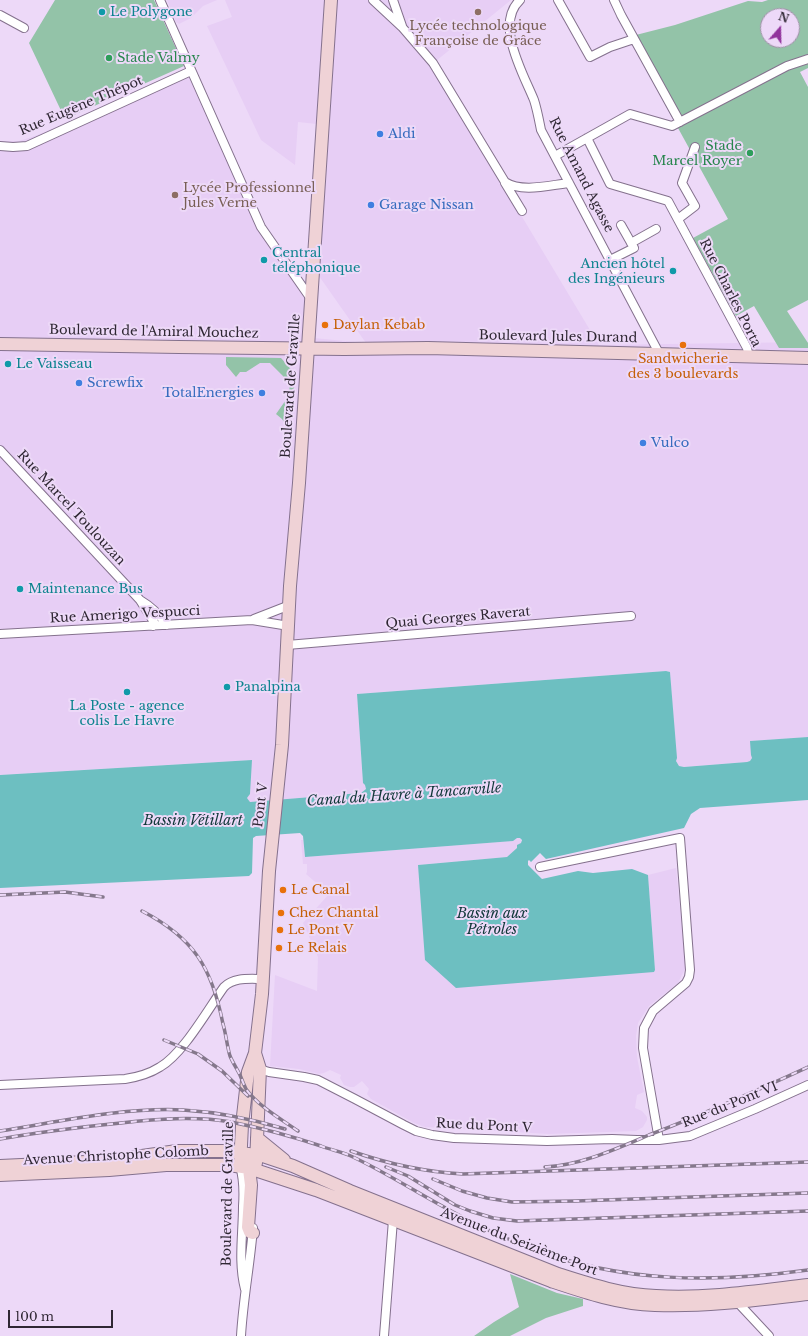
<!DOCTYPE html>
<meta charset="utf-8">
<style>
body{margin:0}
#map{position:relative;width:808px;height:1336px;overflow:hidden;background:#edd9f8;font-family:"Libre Baskerville",serif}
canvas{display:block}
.north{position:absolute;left:760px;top:8px;width:40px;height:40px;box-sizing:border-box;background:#edd9f8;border:1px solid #a192a9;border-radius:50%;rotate:20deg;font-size:11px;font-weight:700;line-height:16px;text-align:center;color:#2f2733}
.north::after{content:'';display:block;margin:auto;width:14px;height:18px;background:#91339c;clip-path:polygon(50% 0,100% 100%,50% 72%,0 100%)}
.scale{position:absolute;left:8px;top:1310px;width:105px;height:18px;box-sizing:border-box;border:2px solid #2f2733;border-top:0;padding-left:5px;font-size:12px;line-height:14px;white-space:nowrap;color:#2f2733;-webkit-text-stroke:3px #edd9f8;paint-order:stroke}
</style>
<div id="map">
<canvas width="808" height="1336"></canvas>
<div class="north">N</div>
<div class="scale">100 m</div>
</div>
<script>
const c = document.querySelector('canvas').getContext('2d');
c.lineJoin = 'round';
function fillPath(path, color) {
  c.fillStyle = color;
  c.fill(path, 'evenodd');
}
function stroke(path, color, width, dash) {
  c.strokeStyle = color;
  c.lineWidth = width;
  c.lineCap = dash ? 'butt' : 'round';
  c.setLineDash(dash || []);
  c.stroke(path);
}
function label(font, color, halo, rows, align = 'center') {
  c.font = font + ' "Libre Baskerville",serif';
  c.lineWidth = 4;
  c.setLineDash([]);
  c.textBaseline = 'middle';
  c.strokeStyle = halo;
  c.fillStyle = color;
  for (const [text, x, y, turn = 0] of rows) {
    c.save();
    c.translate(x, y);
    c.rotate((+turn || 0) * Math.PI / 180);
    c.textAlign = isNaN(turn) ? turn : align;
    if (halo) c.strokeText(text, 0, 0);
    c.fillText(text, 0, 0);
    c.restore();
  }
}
fillPath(new Path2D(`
 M167,0H217L203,6L191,18L179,24L176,22Z
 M225,0H511L431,65L599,345L808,342V737L751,741L752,758L750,761L747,762L684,767L679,766L676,761L670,672L666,671L357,694L363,783L365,785L366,789L361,793L250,802L247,798L250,794L251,760L0,775V141H19L38,135L185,69L260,233L299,287L306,302L303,337L366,343L319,276L326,125L298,122L295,165L261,140L207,26L232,17Z
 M516,838H521V843L517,846V848L508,857L418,865L654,972L655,970L648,875L676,868L686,967L678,983L649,1006L638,1023L636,1036L637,1057L644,1092L637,1095L635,1108L642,1111L647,1117V1120L643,1127L636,1131L549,1134L425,1127L414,1123L371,1099L367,1094L369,1089L362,1081L354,1087H350L344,1085L340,1078L341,1075L330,1070L324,1073L319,1074L299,1069L270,1066L275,975L317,991L318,957L303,923L329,894L306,874L307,872V864H303L301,840H303L305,857L512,841Z`), '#e7cef5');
fillPath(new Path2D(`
 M55,0H154L184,66L65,119L29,43Z
 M768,0H808V68L800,72L808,87V300L787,311L808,343V348H779L754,306L736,316L693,238L728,219L628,37L675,25L748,1L762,2ZM768,16H792V40H768Z
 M226,357L281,358L295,374L291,433L282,419L276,414L288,397L290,385L284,377L270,363H260L246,372H240L236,377L226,365Z
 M510,1274L557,1293L583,1299V1306L546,1318L510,1336H474L494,1322L519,1307Z`), '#93c3a8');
fillPath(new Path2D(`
 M666,671L670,672L677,758L676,761L679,766L684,767L747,762L750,761L752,758L751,755L750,741L808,737V800L700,808L691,814L684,828L546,859L540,853L531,862L529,860L528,861V865L542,879L578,871L593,873L632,869L648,875L655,970L654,972L456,988L425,960L418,865L507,857L517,848V845L521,843L522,840L520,838H517L513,841L305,857L303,836L300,833L256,836L253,838L252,873L249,876L0,888V775L252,760L250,794L247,798L250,802L361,793L366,789L365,785L363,783L357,694Z`), '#6dbfc1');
const street = new Path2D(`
 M160,0L261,227L311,299
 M373,0L402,27L433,63L505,182C522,193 550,185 569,183
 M393,0L402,26
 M520,0C494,24 524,75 534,100C537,109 539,120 541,130L660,355
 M558,0L590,57L610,47L634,39
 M614,0L621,15L680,122
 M0,15L24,28
 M587,138L610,184L668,201L747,348L749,357
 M0,146L13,147L27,146L191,71
 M555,156L630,114L672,126L787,66L808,59
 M505,183L522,211
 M678,219L695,206L682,183L695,147
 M631,243L656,229
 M610,260L634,248L621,225
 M0,450L140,600C152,607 159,614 167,625
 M140,600L154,622L153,626
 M254,619L290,605
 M0,634L252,620L289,626
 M287,645L631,616
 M540,867L680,838L690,970L689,977L686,983L653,1011L644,1028L643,1048L659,1140
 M256,1068L269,1072L304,1077L318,1080L355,1099L404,1125L416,1131L432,1135L454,1138L547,1141L612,1139L637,1140H659L690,1136L755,1109L808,1085
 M0,1085L125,1079C138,1077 149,1074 160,1067C183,1054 208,1009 224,987C234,977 249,979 263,979
 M240,1166C244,1180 244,1192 243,1206C243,1234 238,1262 245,1289
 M740,1302L741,1306L769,1336
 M241,1336C243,1300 250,1265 253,1228
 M384,1336L393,1220`);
const secondary = new Path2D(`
 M0,344L179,347L344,349L428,348L808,358
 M255,1053L260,1069L256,1163
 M257,1138L284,1160
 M248,1161L251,1185L248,1227L250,1232L253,1233
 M0,1166L107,1161L177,1151H226L263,1156L293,1166L350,1191L558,1274C589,1284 622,1295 656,1296C707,1299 757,1291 808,1285
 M240,1166L242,1125L248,1072L255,1053L262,994L269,871L282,745L290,586L299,483L331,0
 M0,1175L109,1170L166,1165H229L249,1168L316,1190L551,1281C584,1292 619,1304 655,1305C706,1307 757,1300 808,1294`);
stroke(street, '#84718d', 10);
stroke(secondary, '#84718d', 14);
stroke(street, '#fff', 8);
stroke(secondary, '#efd2d6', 12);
const rail = new Path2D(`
 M0,895L65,892L103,897
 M142,911C194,938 212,968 223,1024C226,1034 227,1046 230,1056C233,1063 237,1069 240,1075C242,1080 244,1085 246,1089C259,1107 281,1119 298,1131
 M164,1040L198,1054L222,1071L248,1096
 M0,1131C58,1122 125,1107 183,1110C217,1112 252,1119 285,1129
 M0,1139C40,1132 81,1127 121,1123C157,1119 195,1116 231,1122C261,1128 291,1136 321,1146C331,1150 343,1152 353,1157C387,1173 419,1194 453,1212C478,1226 506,1239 533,1249C622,1283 715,1283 808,1270
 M351,1151C388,1164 425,1172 463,1174L808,1162
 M386,1167L408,1176L455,1205L470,1211L493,1218L517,1221L808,1211
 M545,1167C581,1165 616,1149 649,1135C703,1114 756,1091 808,1067
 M433,1179L462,1191L487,1198L512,1202L576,1201L808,1193`);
stroke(rail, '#85788c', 3.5);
stroke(rail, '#edd9f8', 2, [6]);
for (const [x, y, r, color] of [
 [102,12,4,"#0f9aa8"],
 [478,12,4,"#8d6e63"],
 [109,58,4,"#2e9e5b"],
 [380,134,4,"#3f7fe0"],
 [750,153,4,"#2e9e5b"],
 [175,195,4,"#8d6e63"],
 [371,205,4,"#3f7fe0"],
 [264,260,4,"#0f9aa8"],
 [673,271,4,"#0f9aa8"],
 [325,325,4,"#e8710a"],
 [683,345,4,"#e8710a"],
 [8,364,4,"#0f9aa8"],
 [79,383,4,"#3f7fe0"],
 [262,393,4,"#3f7fe0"],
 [643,443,4,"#3f7fe0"],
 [20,589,4,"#0f9aa8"],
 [227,687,4,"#0f9aa8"],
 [127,692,4,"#0f9aa8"],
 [283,890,4,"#e8710a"],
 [281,913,4,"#e8710a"],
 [280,930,4,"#e8710a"],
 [279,948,4,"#e8710a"]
]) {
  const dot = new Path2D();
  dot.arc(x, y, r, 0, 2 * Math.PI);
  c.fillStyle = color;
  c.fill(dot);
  stroke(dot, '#edd9f8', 1.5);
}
label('13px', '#0d838f', '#edd9f8', [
 ["Le Polygone",110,12],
 ["Central",272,253],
 ["téléphonique",272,268],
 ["Ancien hôtel",665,264,"right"],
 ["des Ingénieurs",665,279,"right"],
 ["Le Vaisseau",16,364],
 ["Maintenance Bus",28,589],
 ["Panalpina",235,687],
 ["La Poste - agence",127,706,"center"],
 ["colis Le Havre",127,721,"center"]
], 'left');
label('13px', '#785e54', '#edd9f8', [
 ["Lycée technologique",478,26],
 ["Françoise de Grâce",478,41],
 ["Lycée Professionnel",183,188,"left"],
 ["Jules Verne",183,203,"left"]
]);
label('13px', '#27864d', '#edd9f8', [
 ["Stade Valmy",117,58],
 ["Stade",742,146,"right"],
 ["Marcel Royer",742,161,"right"]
], 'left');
label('13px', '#2f2733', '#edd9f8', [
 ["Rue Eugène Thépot",81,106,-23],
 ["Rue Amand Agasse",581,175,63],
 ["Rue Charles Porta",730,293,63],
 ["Boulevard de l'Amiral Mouchez",154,332,1],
 ["Boulevard Jules Durand",558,337,1],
 ["Boulevard de Graville",291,386,-86],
 ["Rue Marcel Toulouzan",71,508,47],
 ["Rue Amerigo Vespucci",125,615,-3],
 ["Quai Georges Raverat",458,618,-5],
 ["Pont V",261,805,-83],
 ["Rue du Pont VI",730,1105,-22],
 ["Rue du Pont V",484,1126,3],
 ["Avenue Christophe Colomb",116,1156,-3],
 ["Boulevard de Graville",228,1194,-89],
 ["Avenue du Seizième Port",519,1242,21]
]);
label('13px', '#366cbe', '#edd9f8', [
 ["Aldi",388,134],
 ["Garage Nissan",379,205],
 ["Screwfix",87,383],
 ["TotalEnergies",254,393,"right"],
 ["Vulco",651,443]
], 'left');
label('13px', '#c56008', '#edd9f8', [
 ["Daylan Kebab",333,325],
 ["Sandwicherie",683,359,"center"],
 ["des 3 boulevards",683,374,"center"],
 ["Le Canal",291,890],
 ["Chez Chantal",289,913],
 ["Le Pont V",288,930],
 ["Le Relais",287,948]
], 'left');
label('italic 14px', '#103839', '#edd9f8', [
 ["Canal du Havre à Tancarville",404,795,-4],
 ["Bassin Vétillart",193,821],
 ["Bassin aux",492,914],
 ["Pétroles",492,930]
]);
</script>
